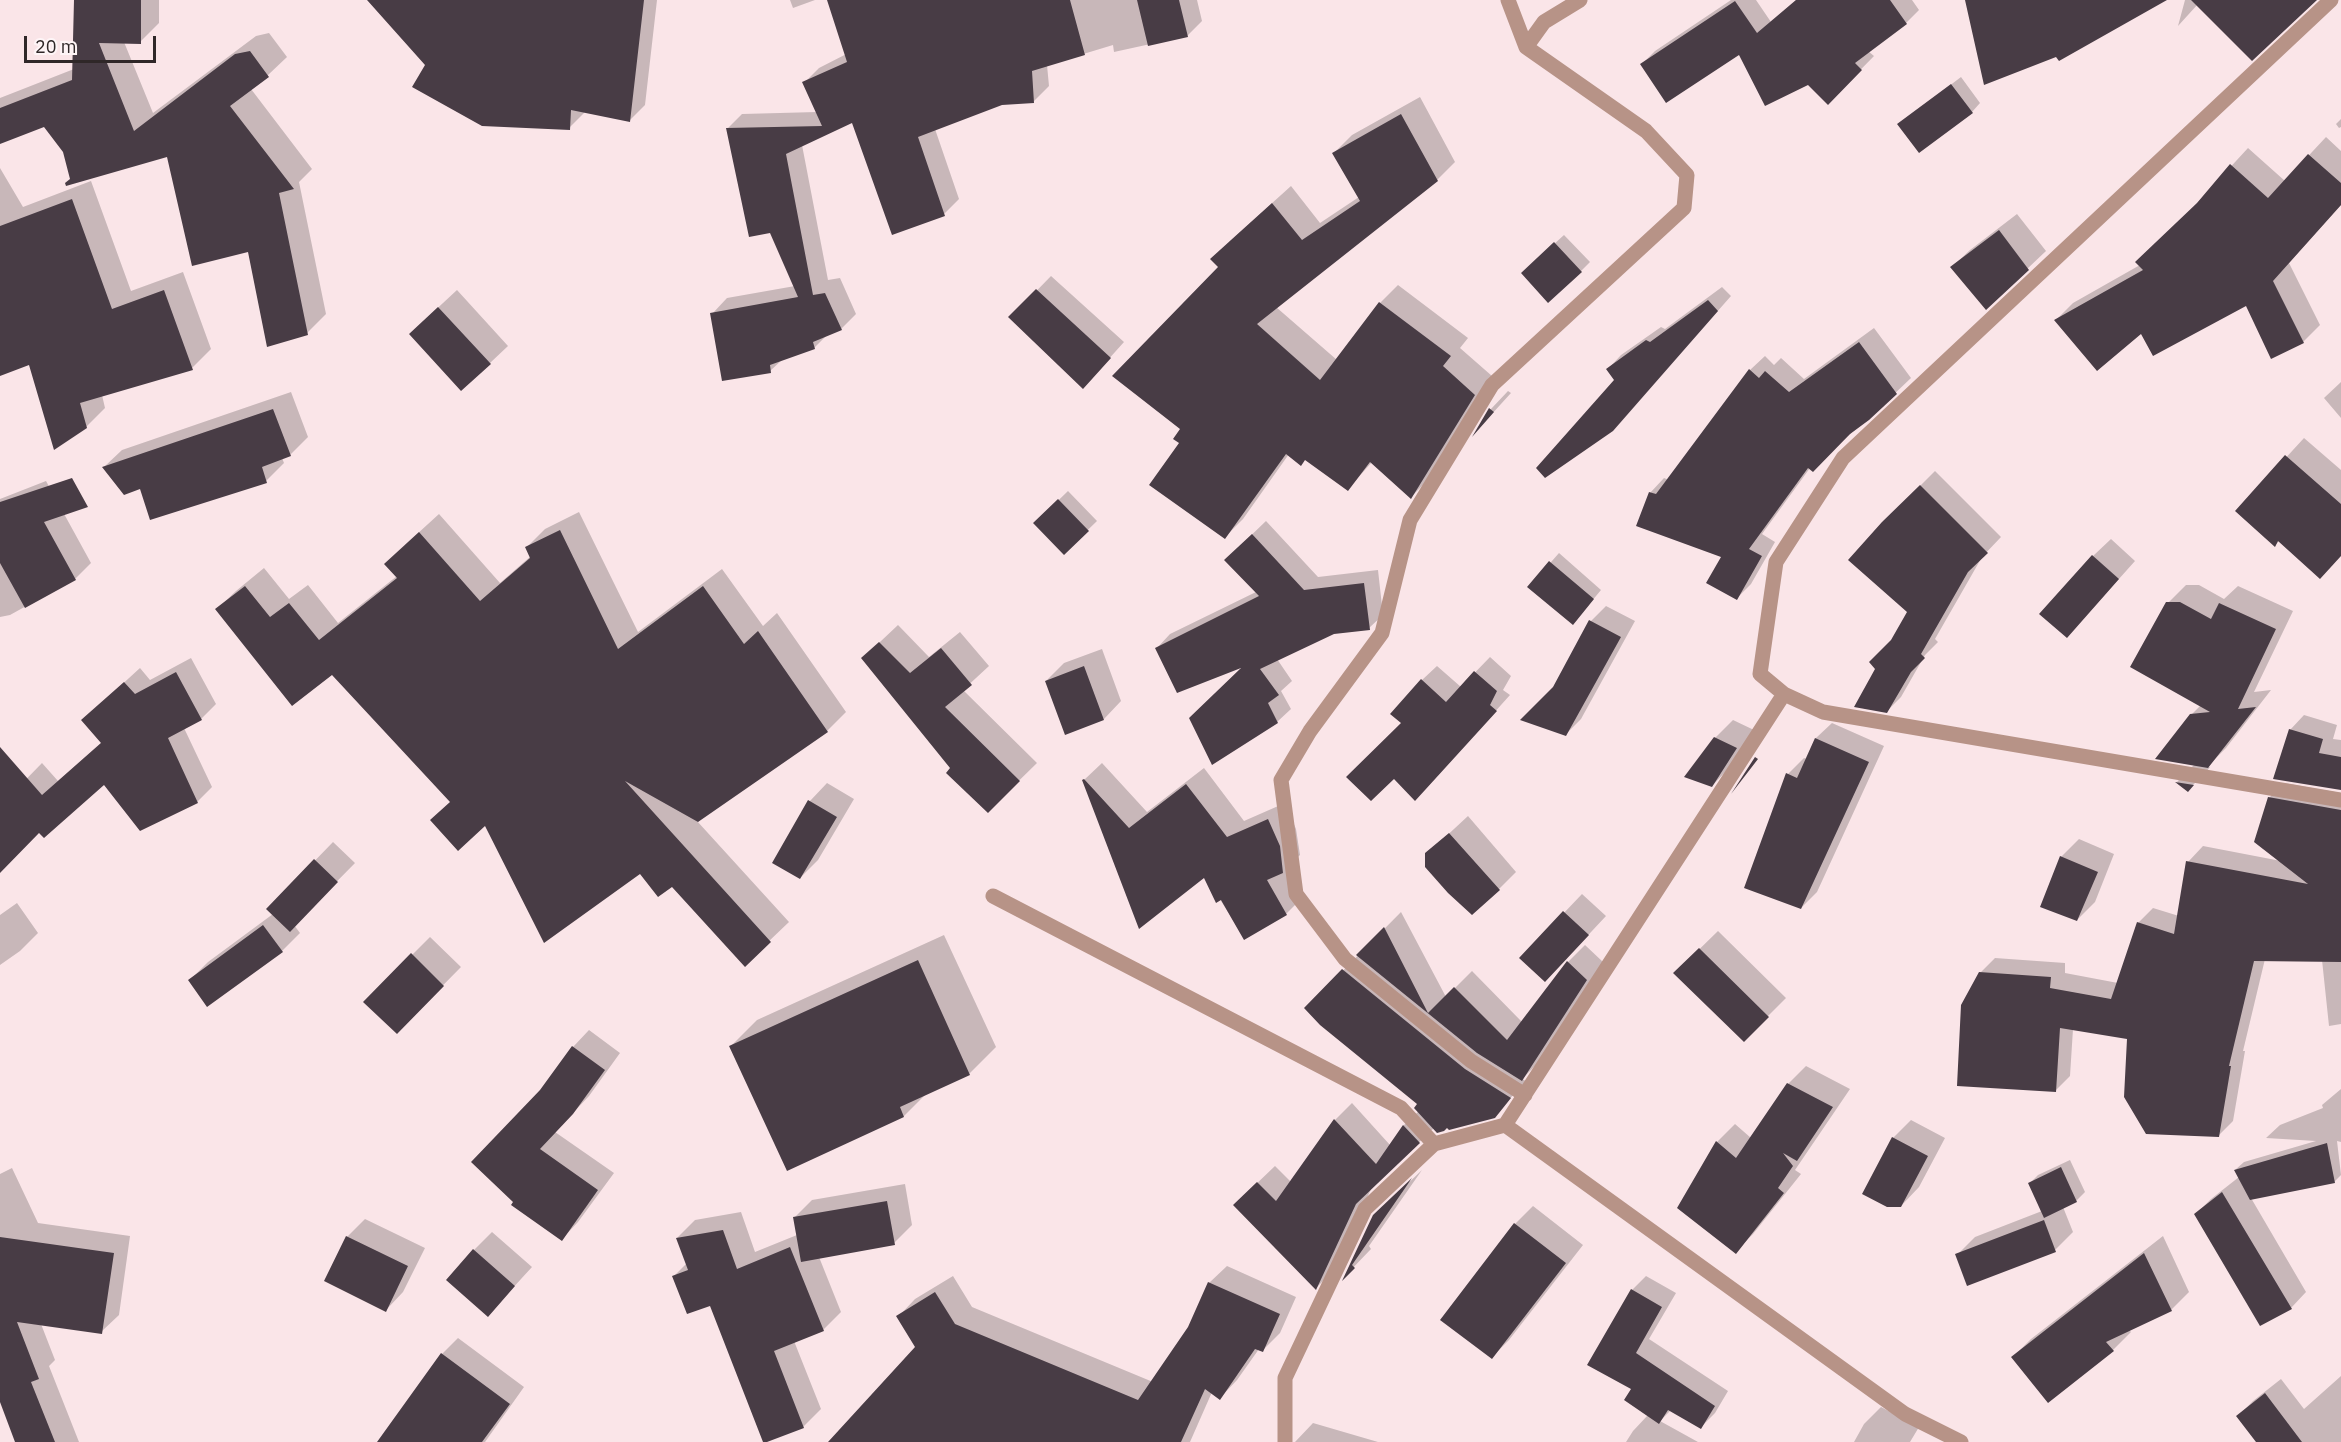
<!DOCTYPE html>
<style>
body{margin:0}
#map{position:relative;width:2341px;height:1442px;overflow:hidden;background:#fae5e8;font-family:"IBM Plex Sans",sans-serif}
canvas{display:block}
.scale{position:absolute;left:24px;top:36px;width:132px;height:27px;box-sizing:border-box;border:3px solid #2f2728;border-top:0;padding-left:8px;font-size:18px;line-height:21px;white-space:nowrap;color:#2f2728;-webkit-text-stroke:4px #fef5f7;paint-order:stroke}
</style>
<div id="map">
<canvas width="2341" height="1442"></canvas>
<div class="scale">20 m</div>
</div>
<script>
const c = document.querySelector('canvas').getContext('2d');
c.lineJoin = 'round';
function fillPath(path, color) {
  c.fillStyle = color;
  c.fill(path, 'evenodd');
}
function stroke(path, color, width, dash) {
  c.strokeStyle = color;
  c.lineWidth = width;
  c.lineCap = dash ? 'butt' : 'round';
  c.setLineDash(dash || []);
  c.stroke(path);
}
fillPath(new Path2D(`
 M75,0H159V23L140,42H124L153,113L256,36L269,33L287,57L268,75L251,89L312,169L299,182L326,314L307,333L249,251L168,155L72,178L64,151L44,125L0,143V98L74,69Z
 M379,0H657L645,105L629,121L586,111L569,128L427,65Z
 M790,0H815L793,8Z
 M952,0H1197L1202,21L1187,36L1114,52L1113,45L1047,65L1049,86L1034,101L1002,104L935,129L959,199L944,214L853,121L802,145L828,280L840,278L856,314L841,329L828,334L814,348L783,359L770,371L712,314L727,298L795,286L727,129L742,114L817,112L804,83L819,68Z
 M1731,0H1756L1771,22L1796,0H1912L1919,10L1906,23L1868,51L1874,56L1828,103L1809,83L1740,52L1642,64L1655,51Z
 M2185,0H2295L2198,4L2178,26Z
 M1961,77L1980,103L1972,112L1899,124Z
 M1420,97L1455,162L1437,180L1276,307L1337,360L1380,303L1398,285L1468,338L1460,348L1492,376L1429,479L1411,497L1372,462L1348,489L1306,459L1289,454L1243,519L1225,537L1181,442L1182,429L1220,267L1230,241L1291,186L1320,223L1359,197L1334,153L1352,135Z
 M2341,119V127L2339,128L2336,124Z
 M2326,137L2341,151V205L2289,263L2320,325L2303,342L2247,304L2141,331L2056,320L2073,303L2140,265L2248,148L2285,181Z
 M0,168L23,207L91,181L131,291L183,272L211,349L192,368L102,395L105,408L86,427L30,363L0,375Z
 M2017,214L2046,251L1986,308L1952,267L1970,250Z
 M1564,235L1590,262L1581,271L1531,265Z
 M1051,276L1124,342L1097,372L1011,317Z
 M1722,287L1731,296L1626,415L1616,380L1608,369L1621,355L1661,327L1665,329Z
 M457,290L508,346L490,363L429,316Z
 M1874,328L1911,378L1868,419L1810,468L1762,534L1775,542L1751,584L1737,598L1723,556L1650,493L1664,478L1669,480L1750,370L1765,356L1774,365L1781,358L1804,379Z
 M2341,382V418L2324,398Z
 M1508,391L1511,393L1480,427L1491,409Z
 M291,392L308,437L290,455L282,458L284,463L266,481L141,487L104,467L122,450Z
 M2304,438L2341,470V555L2280,540L2275,545L2237,511Z
 M1935,471L2001,537L1982,557L1935,639L1938,642L1925,655L1901,697L1887,711L1892,641L1909,612L1883,523Z
 M46,481L91,563L75,579L10,615L0,617V499Z
 M1068,491L1097,521L1064,553L1035,523Z
 M579,512L638,632L722,569L763,626L777,613L846,712L827,731L697,821L789,922L745,964L672,885L451,801L332,673L217,609L236,591L264,568L289,599L308,585L338,623L397,576L405,545L439,514L500,583L531,556L526,548L545,529Z
 M1266,521L1318,577L1378,570L1383,615L1369,628L1334,632L1277,659L1292,681L1281,691L1291,709L1277,722L1247,664L1157,648L1170,634L1256,592L1240,546Z
 M2111,539L2135,561L2084,618L2093,556Z
 M1559,553L1601,590L1581,614L1530,586Z
 M2186,585H2199L2224,599L2238,586L2293,611L2254,692L2271,690L2226,748L2207,767H2210L2206,772L2188,790L2177,782L2195,764L2191,715L2201,705L2168,603Z
 M1606,606L1635,621L1581,719L1566,734L1555,687L1591,621Z
 M898,625L929,657L960,632L989,666L963,690L1037,763L988,811L863,658Z
 M1102,649L1121,701L1104,719L1046,681L1064,663Z
 M1490,657L1511,676L1503,690L1510,695L1429,785L1403,723L1422,680L1437,666L1461,687Z
 M191,658L216,704L201,719L184,728L212,787L197,802L104,783L39,831L0,872V806L42,763L58,781L102,742L83,720L140,668L150,680Z
 M2304,715L2337,725L2333,739L2341,740V789L2290,730Z
 M1733,720L1754,730L1730,767L1712,786L1715,738Z
 M1832,723L1884,746L1817,892L1801,908L1746,888L1788,774L1804,758L1807,759L1816,738Z
 M1102,763L1147,812L1204,768L1244,821L1285,803L1296,829L1300,855L1286,868L1303,897L1286,914L1244,938L1205,875L1140,927L1084,780Z
 M827,783L854,799L818,860L800,878L810,801Z
 M2284,783L2341,793V1024L2329,1026L2322,960L2265,959L2243,1051H2245L2233,1121L2218,1136L2129,1038L2073,1029L2070,1076L2055,1091L1980,973L1995,958L2065,963V973L2118,983L2138,923L2153,908L2179,916L2188,862L2203,846L2281,861L2269,798Z
 M1468,816L1516,872L1499,889L1427,854Z
 M2079,839L2114,854L2095,902L2077,920L2061,857Z
 M333,842L355,863L294,925L300,933L282,951L208,1005L190,980L208,962L273,914L268,909Z
 M1582,894L1606,916L1563,962L1521,958Z
 M17,903L38,933L20,951L0,965V915Z
 M1401,912L1446,997L1472,971L1522,1022L1568,962L1585,945L1603,962L1538,1063L1522,1079L1526,1081L1494,1116L1434,1128L1372,1187L1333,1271L1316,1288L1252,1188L1275,1166L1291,1182L1335,1120L1352,1103L1390,1145L1404,1125L1419,1111V1104L1306,1008Z
 M1718,931L1786,998L1744,1040L1675,973Z
 M944,935L996,1047L969,1074L926,1094L904,1116L788,1169L731,1046L757,1020Z
 M430,937L461,967L397,1032L365,1002Z
 M589,1030L620,1053L589,1096L555,1132L614,1173L578,1222L562,1239L513,1205L541,1091L573,1047Z
 M1806,1066L1850,1089L1795,1170L1801,1174L1753,1234L1735,1252L1679,1208L1717,1142L1735,1124L1751,1138L1788,1084Z
 M2341,1089V1142L2337,1141L2341,1175L2334,1182L2251,1198L2306,1292L2291,1308L2195,1215L2211,1199L2239,1177L2235,1170L2244,1162L2316,1141L2266,1138L2280,1125L2323,1108L2322,1105Z
 M1911,1120L1945,1138L1919,1187L1901,1206L1893,1138Z
 M2070,1160L2085,1192L2076,1201L2063,1207L2073,1232L2055,1250L1957,1255L1975,1237L2042,1211L2029,1184L2038,1175Z
 M12,1168L38,1223L130,1236L119,1315L101,1332L41,1324L55,1360L49,1366L79,1442H17L0,1398V1174Z
 M1422,1170L1369,1246L1371,1249L1347,1274L1374,1216Z
 M905,1184L912,1225L894,1243L819,1257L841,1312L823,1330L794,1341L821,1409L803,1427L711,1304L674,1276L687,1263L677,1238L695,1220L741,1212L755,1252L797,1235L794,1218L812,1200Z
 M1533,1206L1583,1245L1509,1340L1492,1357L1515,1224Z
 M365,1219L425,1248L403,1292L386,1310L347,1237Z
 M492,1232L532,1267L488,1315L474,1250Z
 M2163,1236L2189,1292L2171,1310L2129,1330L2131,1332L2113,1350L2013,1357L2031,1339Z
 M1227,1266L1296,1297L1280,1333L1263,1350L1259,1349L1237,1380L1220,1398L1212,1392L1190,1442H857L917,1347L898,1317L915,1299L953,1276L972,1307L1153,1382L1189,1328L1209,1283Z
 M1646,1276L1676,1293L1649,1339L1728,1391L1715,1413L1701,1427L1671,1410L1660,1421L1698,1442H1626L1633,1431L1648,1415L1633,1389L1632,1290Z
 M458,1338L524,1387L485,1442H379L442,1354Z
 M2341,1376V1442H2258L2238,1416L2253,1401L2281,1379L2304,1409Z
 M1881,1407L1919,1427L1910,1442H1854L1864,1424Z
 M1313,1423L1378,1442H1295Z`), '#0003');
fillPath(new Path2D(`
 M74,0H141V44L99,43L134,131L235,54L250,51L269,77L230,106L294,189L279,193L308,335L267,347L248,252L192,266L167,157L66,186L65,183L70,179L63,152L44,127L0,144V108L72,80Z
 M367,0H644L630,122L571,110L570,130L482,126L412,87L425,65Z
 M827,0H1070L1085,55L1032,71L1034,103L1002,105L918,137L945,216L892,235L852,123L786,154L813,295L825,293L842,330L813,342L815,349L770,365L771,373L722,381L710,313L798,297L770,233L749,237L726,128L822,126L802,82L847,62Z
 M1137,0H1179L1188,37L1148,46Z
 M1796,0H1890L1907,24L1855,63L1862,70L1828,105L1808,85L1765,106L1739,55L1666,103L1640,64L1735,1L1757,33Z
 M1965,0H2167L2059,61L2056,57L1984,85Z
 M2191,0H2317L2252,61Z
 M1951,84L1973,113L1919,153L1897,124Z
 M1401,114L1438,181L1257,324L1320,380L1379,302L1451,356L1443,366L1475,395L1411,499L1370,462L1348,491L1305,460L1301,466L1286,454L1225,539L1149,485L1179,443L1173,439L1180,429L1112,376L1218,267L1210,259L1272,203L1302,240L1360,201L1332,153Z
 M2308,154L2341,183V205L2273,281L2304,343L2271,359L2246,306L2153,356L2141,334L2097,371L2054,320L2143,270L2135,262L2197,203L2230,164L2268,198Z
 M72,199L112,309L164,290L193,370L80,403L87,428L54,450L29,365L0,376V226Z
 M1999,230L2029,270L1986,310L1950,267Z
 M1554,242L1582,272L1548,303L1521,273Z
 M1036,289L1111,358L1083,389L1008,317Z
 M1708,300L1718,311L1613,431L1545,478L1536,468L1614,380L1606,369L1646,340L1650,342Z
 M438,307L491,364L461,391L409,334Z
 M1859,342L1897,394L1869,420L1850,434L1813,472L1808,468L1749,549L1762,556L1737,600L1706,583L1721,557L1636,526L1649,492L1656,494L1749,369L1759,378L1765,371L1789,392Z
 M1489,408L1494,412L1472,437Z
 M273,409L291,456L262,467L267,483L150,520L140,489L124,495L102,467Z
 M2285,455L2341,504V556L2320,579L2278,541L2275,547L2235,511Z
 M72,478L88,507L44,522L76,580L25,608L0,563V502Z
 M1920,485L1988,553L1968,572L1921,654L1925,658L1911,672L1887,713L1854,707L1875,669L1869,662L1891,640L1907,612L1848,560L1882,522Z
 M1058,499L1089,531L1064,555L1033,523Z
 M560,530L618,649L703,586L744,644L758,631L828,732L698,822L625,781L771,942L745,967L672,887L658,897L640,874L544,943L485,826L458,851L430,820L450,802L332,675L292,706L215,609L245,586L270,617L289,603L319,640L397,578L384,564L419,532L480,601L530,558L525,547Z
 M1252,534L1304,590L1364,583L1370,630L1334,634L1260,669L1279,695L1268,703L1278,723L1212,765L1189,718L1241,668L1177,693L1155,648L1259,596L1224,560Z
 M2092,555L2119,579L2067,638L2039,614Z
 M1549,561L1594,599L1573,625L1527,587Z
 M2166,602H2180L2211,619L2219,603L2276,629L2238,709L2256,707L2208,768L2155,759L2190,714L2210,712L2130,667Z
 M1589,620L1621,637L1566,736L1520,720L1553,687Z
 M879,642L910,673L941,648L972,685L945,707L1020,781L988,813L946,773L950,768L861,658Z
 M1084,666L1104,720L1065,735L1045,681Z
 M1474,671L1497,691L1490,705L1497,711L1415,801L1394,779L1371,801L1346,777L1401,723L1390,714L1421,679L1446,702Z
 M176,672L202,720L168,738L198,803L140,831L104,785L44,838L39,833L0,873V747L42,795L101,743L81,720L124,682L135,694Z
 M2289,729L2323,739L2319,753L2341,757V790L2273,779Z
 M1714,737L1737,748L1712,787L1684,777Z
 M1815,738L1869,762L1801,909L1744,888L1786,773L1797,778Z
 M1755,757L1758,759L1731,794Z
 M1084,779L1129,828L1186,784L1227,837L1268,819L1280,846L1283,873L1267,880L1287,915L1244,940L1221,900L1216,903L1204,878L1139,929L1082,780Z
 M2175,782L2194,785L2188,792Z
 M2268,797L2341,810V962L2254,961L2229,1066H2231L2219,1137L2146,1134L2124,1097L2127,1039L2060,1028L2056,1092L1957,1086L1961,1005L1979,972L2051,977L2050,988L2111,999L2137,922L2174,934L2186,861L2308,884L2254,842Z
 M808,800L837,817L800,879L772,863Z
 M1449,833L1500,890L1472,915L1448,893L1425,867V853Z
 M2060,856L2098,872L2077,921L2040,907Z
 M314,859L338,882L290,932L266,909Z
 M1563,911L1589,935L1545,982L1519,958Z
 M263,925L283,952L207,1007L188,980Z
 M1384,927L1428,1013L1454,987L1507,1040L1567,961L1587,980L1522,1081L1477,1053L1356,955Z
 M1699,948L1769,1017L1744,1042L1673,973Z
 M411,953L444,986L397,1034L363,1002Z
 M918,960L970,1075L900,1107L904,1117L787,1171L729,1046Z
 M1342,969L1465,1069L1511,1098L1495,1118L1449,1130L1447,1128L1444,1131L1437,1133L1414,1108L1417,1104L1320,1025L1304,1008Z
 M572,1046L605,1070L573,1114L540,1149L598,1190L562,1241L511,1205L513,1202L471,1162L540,1090Z
 M1787,1083L1833,1107L1797,1161L1783,1153L1793,1166L1778,1188L1784,1193L1736,1254L1677,1208L1716,1141L1736,1158Z
 M1334,1119L1376,1164L1403,1125L1420,1143L1356,1204L1316,1290L1233,1205L1257,1182L1276,1201Z
 M1892,1137L1928,1156L1901,1207H1887L1862,1194Z
 M2327,1143L2335,1183L2250,1200L2234,1170Z
 M2061,1167L2077,1202L2044,1218L2028,1183Z
 M1412,1178L1352,1265L1355,1268L1342,1281L1373,1215Z
 M2222,1192L2292,1309L2260,1326L2194,1214Z
 M887,1201L895,1245L801,1262L793,1217Z
 M2044,1220L2056,1252L1967,1286L1955,1254Z
 M1514,1223L1566,1263L1492,1359L1440,1320Z
 M723,1230L737,1269L790,1247L824,1331L774,1351L804,1428L767,1442H763L710,1306L687,1314L672,1276L688,1270L676,1238Z
 M346,1236L408,1266L386,1312L324,1281Z
 M0,1237L114,1253L102,1334L17,1322L39,1379L31,1382L55,1442H15L0,1402Z
 M473,1249L515,1286L488,1317L446,1280Z
 M2144,1253L2172,1311L2106,1342L2114,1351L2048,1403L2011,1357Z
 M1208,1282L1280,1314L1263,1352L1255,1349L1220,1400L1205,1389L1181,1442H828L915,1347L896,1316L935,1292L955,1324L1138,1400L1188,1327Z
 M1631,1289L1662,1307L1636,1353L1715,1406L1701,1429L1668,1410L1659,1424L1624,1400L1631,1389L1587,1365Z
 M441,1353L510,1404L482,1442H377Z
 M2265,1393L2302,1442H2256L2236,1416Z`), '#483c45');
stroke(new Path2D(`
 M1508,0L1526,47L1646,131L1687,175L1684,208L1492,385L1410,520L1382,633L1310,731L1281,780L1296,894L1345,959L1471,1061L1525,1095
 M2331,0L1843,458L1776,562L1760,674L1784,694L1823,712L2341,800
 M1526,47L1544,22L1580,0
 M993,896L1401,1108L1434,1144
 M1505,1125L1905,1414L1961,1442
 M1285,1442V1378L1365,1209L1434,1144L1505,1125L1784,694`), '#b79387', 15);
</script>
